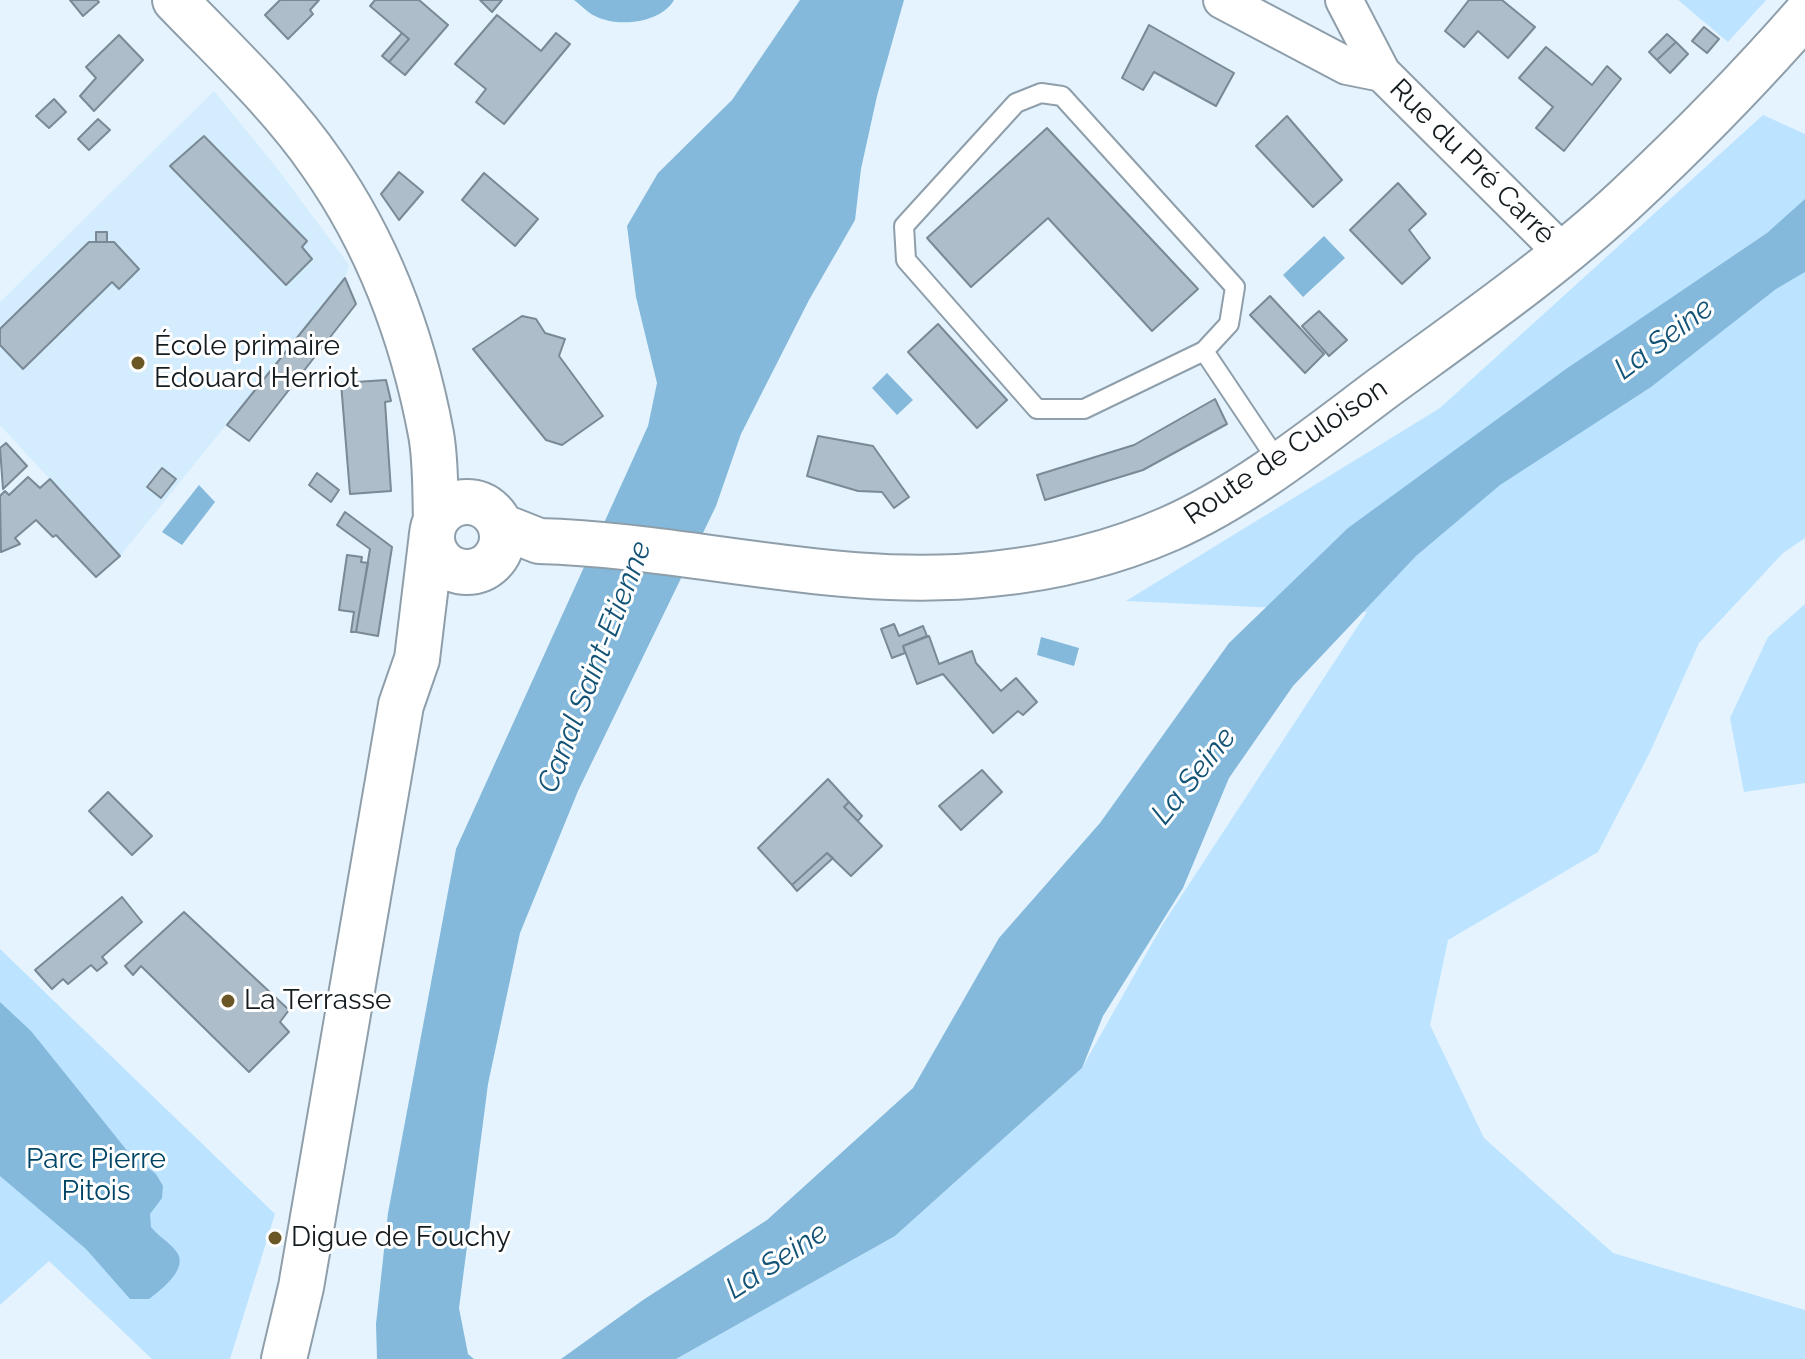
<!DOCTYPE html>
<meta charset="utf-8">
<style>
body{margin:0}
canvas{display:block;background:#e4f3fd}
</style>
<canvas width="1805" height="1359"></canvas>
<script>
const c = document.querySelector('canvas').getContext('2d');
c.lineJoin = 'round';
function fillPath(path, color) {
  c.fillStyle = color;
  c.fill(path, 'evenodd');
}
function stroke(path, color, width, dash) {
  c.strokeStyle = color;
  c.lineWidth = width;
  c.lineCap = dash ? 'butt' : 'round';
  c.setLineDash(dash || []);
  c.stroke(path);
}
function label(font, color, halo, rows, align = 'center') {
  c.font = font + ' Raleway,sans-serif';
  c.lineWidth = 6;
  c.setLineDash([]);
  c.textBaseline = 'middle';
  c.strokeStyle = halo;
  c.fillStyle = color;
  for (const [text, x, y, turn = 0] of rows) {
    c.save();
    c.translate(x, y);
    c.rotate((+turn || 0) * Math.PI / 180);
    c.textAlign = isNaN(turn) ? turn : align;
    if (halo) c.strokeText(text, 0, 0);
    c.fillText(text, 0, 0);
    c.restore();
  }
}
fillPath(new Path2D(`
 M214,91L276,167L349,265L345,278L120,556L0,425V302Z`), '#d3ecfe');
fillPath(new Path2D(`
 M1678,0H1766L1728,42Z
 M1763,115L1805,134V538L1783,553L1699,643L1650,752L1598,852L1448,940L1430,1025L1484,1138L1613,1253L1805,1310V1359H676L895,1236L1082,1068L1163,924L1367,612L1126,601L1440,408Z
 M1805,604V783L1744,792L1730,718L1768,637Z
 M0,949L275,1214L230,1359H152L49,1261L0,1305Z`), '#bce3ff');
fillPath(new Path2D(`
 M574,0H674C661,23 618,28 595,16C588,13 581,5 574,0Z
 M800,0H904L877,96L861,169L855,220L809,300L741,434L716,506L578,791L520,933L488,1084L459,1308L468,1354L474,1359H377L376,1324L388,1213L456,849L648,426L657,383L636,297L627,226L658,173L732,100Z
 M1805,199V272L1776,289L1651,387L1500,485L1416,556L1293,686L1229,778L1183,888L1103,1016L1082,1068L895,1236L676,1359H561L643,1300L767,1220L913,1088L999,938L1100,823L1229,643L1348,528L1566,369L1767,233Z
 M1324,236L1345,258L1303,297L1283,275Z
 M887,373L913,400L897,415L872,388Z
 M199,485L215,502L182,545L162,532Z
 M1041,637L1079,648L1074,666L1037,655Z
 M0,1002L31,1031L129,1153L156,1174L163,1186L162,1198L150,1214L151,1227C158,1236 169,1242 176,1251C190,1268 161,1290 149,1299H130L86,1249L0,1176Z`), '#84b9dc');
const building = new Path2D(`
 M70,0H97L99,2L83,16Z
 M280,0H319L310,10L313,14L288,39L265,15Z
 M375,0H419L448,25L405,75L389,62L409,39L370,6Z
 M480,0H502L492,12Z
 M1469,0H1502L1535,27L1508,58L1478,31L1464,47L1445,31Z
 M497,15L541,51L556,33L570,44L504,124L476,102L486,89L455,64Z
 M1149,25L1234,73L1216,106L1154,72L1143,90L1122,78Z
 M1704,27L1719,39L1707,53L1692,41Z
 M402,33L409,39L389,62L382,56Z
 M1667,34L1676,42L1657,60L1649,52Z
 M119,35L143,60L94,111L80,96L96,78L86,67Z
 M1676,42L1688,54L1670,73L1657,60Z
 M1546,47L1592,85L1607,66L1621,79L1564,151L1536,128L1553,107L1519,78Z
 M54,99L66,112L49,128L36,116Z
 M1287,116L1342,180L1313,207L1256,146Z
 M98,119L110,130L89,150L78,139Z
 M1047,128L1198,289L1152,331L1048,218L971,287L927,238Z
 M204,136L307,241L302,247L312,259L286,285L170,166Z
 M399,172L423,192L399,220L381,194Z
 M484,173L538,219L515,246L462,200Z
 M1398,183L1426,214L1409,230L1430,258L1402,284L1350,230Z
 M96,232H107V242H96Z
 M89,242H114L139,269L119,289L112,282L23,369L0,345V329Z
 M345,278L356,304L249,441L227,425Z
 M1270,296L1324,354L1305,373L1250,315Z
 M1319,311L1347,340L1329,356L1302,326Z
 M522,316L536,319L545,333L565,339L559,356L603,416L562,445L546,440L473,349Z
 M938,324L1007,400L977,428L908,352Z
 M386,380L391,401L385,402L391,491L350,494L341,383Z
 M1215,399L1227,424L1143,470L1045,500L1037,475L1134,445Z
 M818,436L873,446L909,497L894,508L882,492L858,491L807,476Z
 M6,443L27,466L3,489L0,448Z
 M162,468L176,479L161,498L147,487Z
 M317,473L339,490L331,502L309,485Z
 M28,477L40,488L50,479L120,556L96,577L56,535L53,537L36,520L15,538L20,544L1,552L0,496L5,491L9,495Z
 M345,512L392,547L378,636L356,632L370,549L337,525Z
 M347,555L362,557L361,562L368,563L356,632H351L354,612L339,610Z
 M894,624L899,636L923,626L927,636L903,646L905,653L892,658L881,629Z
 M929,636L939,664L972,651L976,663L1001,691L1016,678L1037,702L1023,715L1018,711L993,733L943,674L917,684L903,646Z
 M982,770L1002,792L961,830L939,806Z
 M828,779L849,802L844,807L882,846L851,876L827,853L792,885L758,848Z
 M108,792L152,836L132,855L89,811Z
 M849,802L862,816L858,821L844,807Z
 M827,853L833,858L797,891L792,885Z
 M122,897L142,922L102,957L107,963L97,971L91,965L68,984L63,979L52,989L35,970Z
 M184,912L289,1010L280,1022L289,1032L249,1072L141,966L133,975L125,966Z`);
fillPath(building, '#adbeca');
stroke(building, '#798995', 2);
const service = new Path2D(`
 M1204,351L1229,324L1235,287L1062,96L1041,93L1016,103L904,226L906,260L1037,409H1084L1204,351L1279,463`);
const minor = new Path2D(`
 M1222,0L1347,66L1382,73
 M1344,0L1382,73L1562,252`);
const tertiary = new Path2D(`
 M175,0C225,52 281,104 322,164C378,244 413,338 431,434C436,461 435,491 436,519
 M432 537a35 35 0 1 1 70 0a35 35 0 1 1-70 0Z
 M501,526L539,541C690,545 841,591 992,574C1052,568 1114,553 1169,529C1246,495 1316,438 1383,388C1465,328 1552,268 1626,199C1688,141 1749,79 1805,15
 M284,1359L301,1287L401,705L417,659L432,534`);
stroke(service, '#8e9fab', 22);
stroke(minor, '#8e9fab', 40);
stroke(tertiary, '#8e9fab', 48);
stroke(service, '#fff', 18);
stroke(minor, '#fff', 36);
stroke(tertiary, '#fff', 44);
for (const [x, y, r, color] of [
 [138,363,8,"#6a5725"],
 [228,1001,8,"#6a5725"],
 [275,1238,8,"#6a5725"]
]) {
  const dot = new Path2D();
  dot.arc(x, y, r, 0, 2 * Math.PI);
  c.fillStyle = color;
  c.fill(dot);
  stroke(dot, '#fff', 3);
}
label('28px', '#151c20', '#fff', [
 ["Rue du Pré Carré",1472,162,45],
 ["Route de Culoison",1286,452,-34]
]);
label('28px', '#151c20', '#fff', [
 ["École primaire",154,347],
 ["Edouard Herriot",154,379],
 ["La Terrasse",244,1001],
 ["Digue de Fouchy",291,1238]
], 'left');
label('28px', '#004567', '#fff', [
 ["Parc Pierre",96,1160],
 ["Pitois",96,1192]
]);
label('italic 30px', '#135376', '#fff', [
 ["La Seine",1664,339,-37],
 ["Canal Saint-Etienne",595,667,-69],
 ["La Seine",1194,776,-51],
 ["La Seine",777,1261,-33]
]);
</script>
